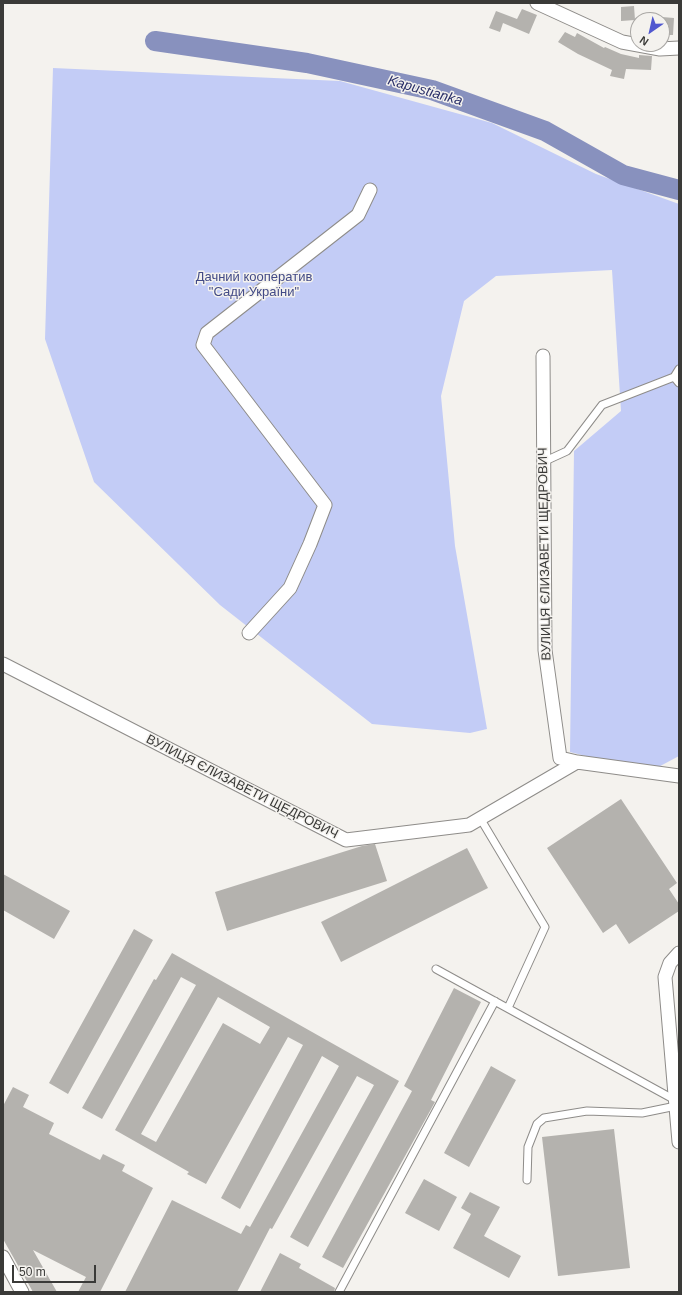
<!DOCTYPE html>
<meta charset="utf-8">
<style>
body{margin:0}
#map{position:relative;width:682px;height:1295px;overflow:hidden;background:#f4f2ee;font-family:Helvetica,sans-serif}
canvas{display:block}
.frame{position:absolute;inset:0;border:4px solid #3a3a38;pointer-events:none}
.north{position:absolute;left:630px;top:12px;width:40px;height:40px;box-sizing:border-box;background:#f4f2ee;border:1px solid #aaa8a5;border-radius:50%;rotate:214deg;font-size:11px;font-weight:700;line-height:16px;text-align:center;color:#3a3a38}
.north::after{content:'';display:block;margin:auto;width:14px;height:18px;background:#5158cf;clip-path:polygon(50% 0,100% 100%,50% 72%,0 100%)}
.scale{position:absolute;left:12px;top:1265px;width:84px;height:18px;box-sizing:border-box;border:2px solid #3a3a38;border-top:0;padding-left:5px;font-size:12px;line-height:14px;white-space:nowrap;color:#3a3a38;-webkit-text-stroke:3px #f4f2ee;paint-order:stroke}
</style>
<div id="map">
<canvas width="682" height="1295"></canvas>
<div class="frame"></div>
<div class="north">N</div>
<div class="scale">50 m</div>
</div>
<script>
const c = document.querySelector('canvas').getContext('2d');
c.lineJoin = 'round';
function fillPath(path, color) {
  c.fillStyle = color;
  c.fill(path, 'evenodd');
}
function stroke(path, color, width, dash) {
  c.strokeStyle = color;
  c.lineWidth = width;
  c.lineCap = dash ? 'butt' : 'round';
  c.setLineDash(dash || []);
  c.stroke(path);
}
function label(font, color, halo, rows, align = 'center') {
  c.font = font + ' Helvetica,sans-serif';
  c.lineWidth = 3;
  c.setLineDash([]);
  c.textBaseline = 'middle';
  c.strokeStyle = halo;
  c.fillStyle = color;
  for (const [text, x, y, turn = 0] of rows) {
    c.save();
    c.translate(x, y);
    c.rotate((+turn || 0) * Math.PI / 180);
    c.textAlign = isNaN(turn) ? turn : align;
    if (halo) c.strokeText(text, 0, 0);
    c.fillText(text, 0, 0);
    c.restore();
  }
}
fillPath(new Path2D(`
 M53,68L340,81L492,123L596,174L679,204V756L649,772L570,752L574,451L621,411L612,270L496,276L464,301L441,396L455,546L487,729L470,733L372,724L220,605L94,482L45,339Z`), '#c3ccf6');
stroke(new Path2D(`
 M155,41L307,63L432,90L545,131L623,175L679,190`), '#8891be', 20);
fillPath(new Path2D(`
 M634,6L635,20L621,21V7Z
 M522,9L537,15L529,34L503,23L500,32L489,28L496,11L517,19Z
 M662,17L674,18L673,35H662Z
 M565,32L575,37L577,33L604,48L605,47L621,54L639,58V55L652,56L651,70L626,69L624,79L610,76L612,70L578,54L558,42Z
 M621,799L677,883L669,889L679,904V911L629,944L616,924L603,933L547,848Z
 M375,844L387,881L227,931L215,892L362,846Z
 M467,848L488,888L341,962L321,922Z
 M3,874L70,911L54,939L3,910Z
 M134,929L153,940L68,1094L49,1083Z
 M172,953L399,1081L308,1247L290,1237L374,1085L357,1076L272,1229L270,1228L237,1292H125L172,1200L241,1234L246,1225L250,1227L339,1066L322,1056L240,1209L221,1198L303,1045L288,1037L206,1184L187,1174L189,1172L115,1130L196,985L181,977L102,1119L82,1108L154,979L156,980ZM218,997L270,1027L260,1044L223,1023L156,1142L141,1134Z
 M454,988L481,1002L431,1100L435,1102L343,1268L322,1257L412,1091L404,1086Z
 M491,1066L516,1080L469,1167L444,1153Z
 M13,1087L29,1095L23,1107L54,1123L49,1134L100,1160L103,1154L125,1165L122,1171L153,1188L100,1292H78L86,1277L33,1250L57,1292H33L3,1239V1106Z
 M614,1129L630,1268L558,1276L542,1137Z
 M424,1179L457,1197L439,1231L405,1213Z
 M470,1192L500,1207L484,1236L521,1256L509,1278L453,1248L471,1214L461,1208Z
 M280,1253L301,1264L299,1268L335,1288L334,1292H260Z`), '#b4b2ae');
const lane = new Path2D(`
 M674,377L679,369
 M543,462L567,451L602,405L674,377L679,383
 M480,818L545,927L508,1008
 M436,969L675,1100
 M527,1180L528,1147L537,1124L544,1118L587,1111L642,1113L676,1106
 M339,1292L495,1001`);
const street = new Path2D(`
 M537,3L622,42L660,49L679,48
 M543,356L545,650L560,758L577,762
 M249,633L290,588L310,544L325,505L203,345L207,333L358,215L370,190
 M3,664L346,840L469,825L577,762L679,776
 M679,953L670,963L665,977L679,1142
 M3,1257L22,1292`);
stroke(lane, '#8e8c89', 9);
stroke(street, '#8e8c89', 15);
stroke(lane, '#fff', 7);
stroke(street, '#fff', 13);
label('13px', '#424a86', '#f4f2ee', [
 ["Дачний кооператив",254,277],
 ["\"Сади України\"",254,292]
]);
label('13px', '#3a3a38', '#f4f2ee', [
 ["ВУЛИЦЯ ЄЛИЗАВЕТИ ЩЕДРОВИЧ",545,554,-91],
 ["ВУЛИЦЯ ЄЛИЗАВЕТИ ЩЕДРОВИЧ",242,787,27]
]);
label('italic 14px', '#2c316a', '#f4f2ee', [
 ["Kapustianka",425,91,16]
]);
</script>
